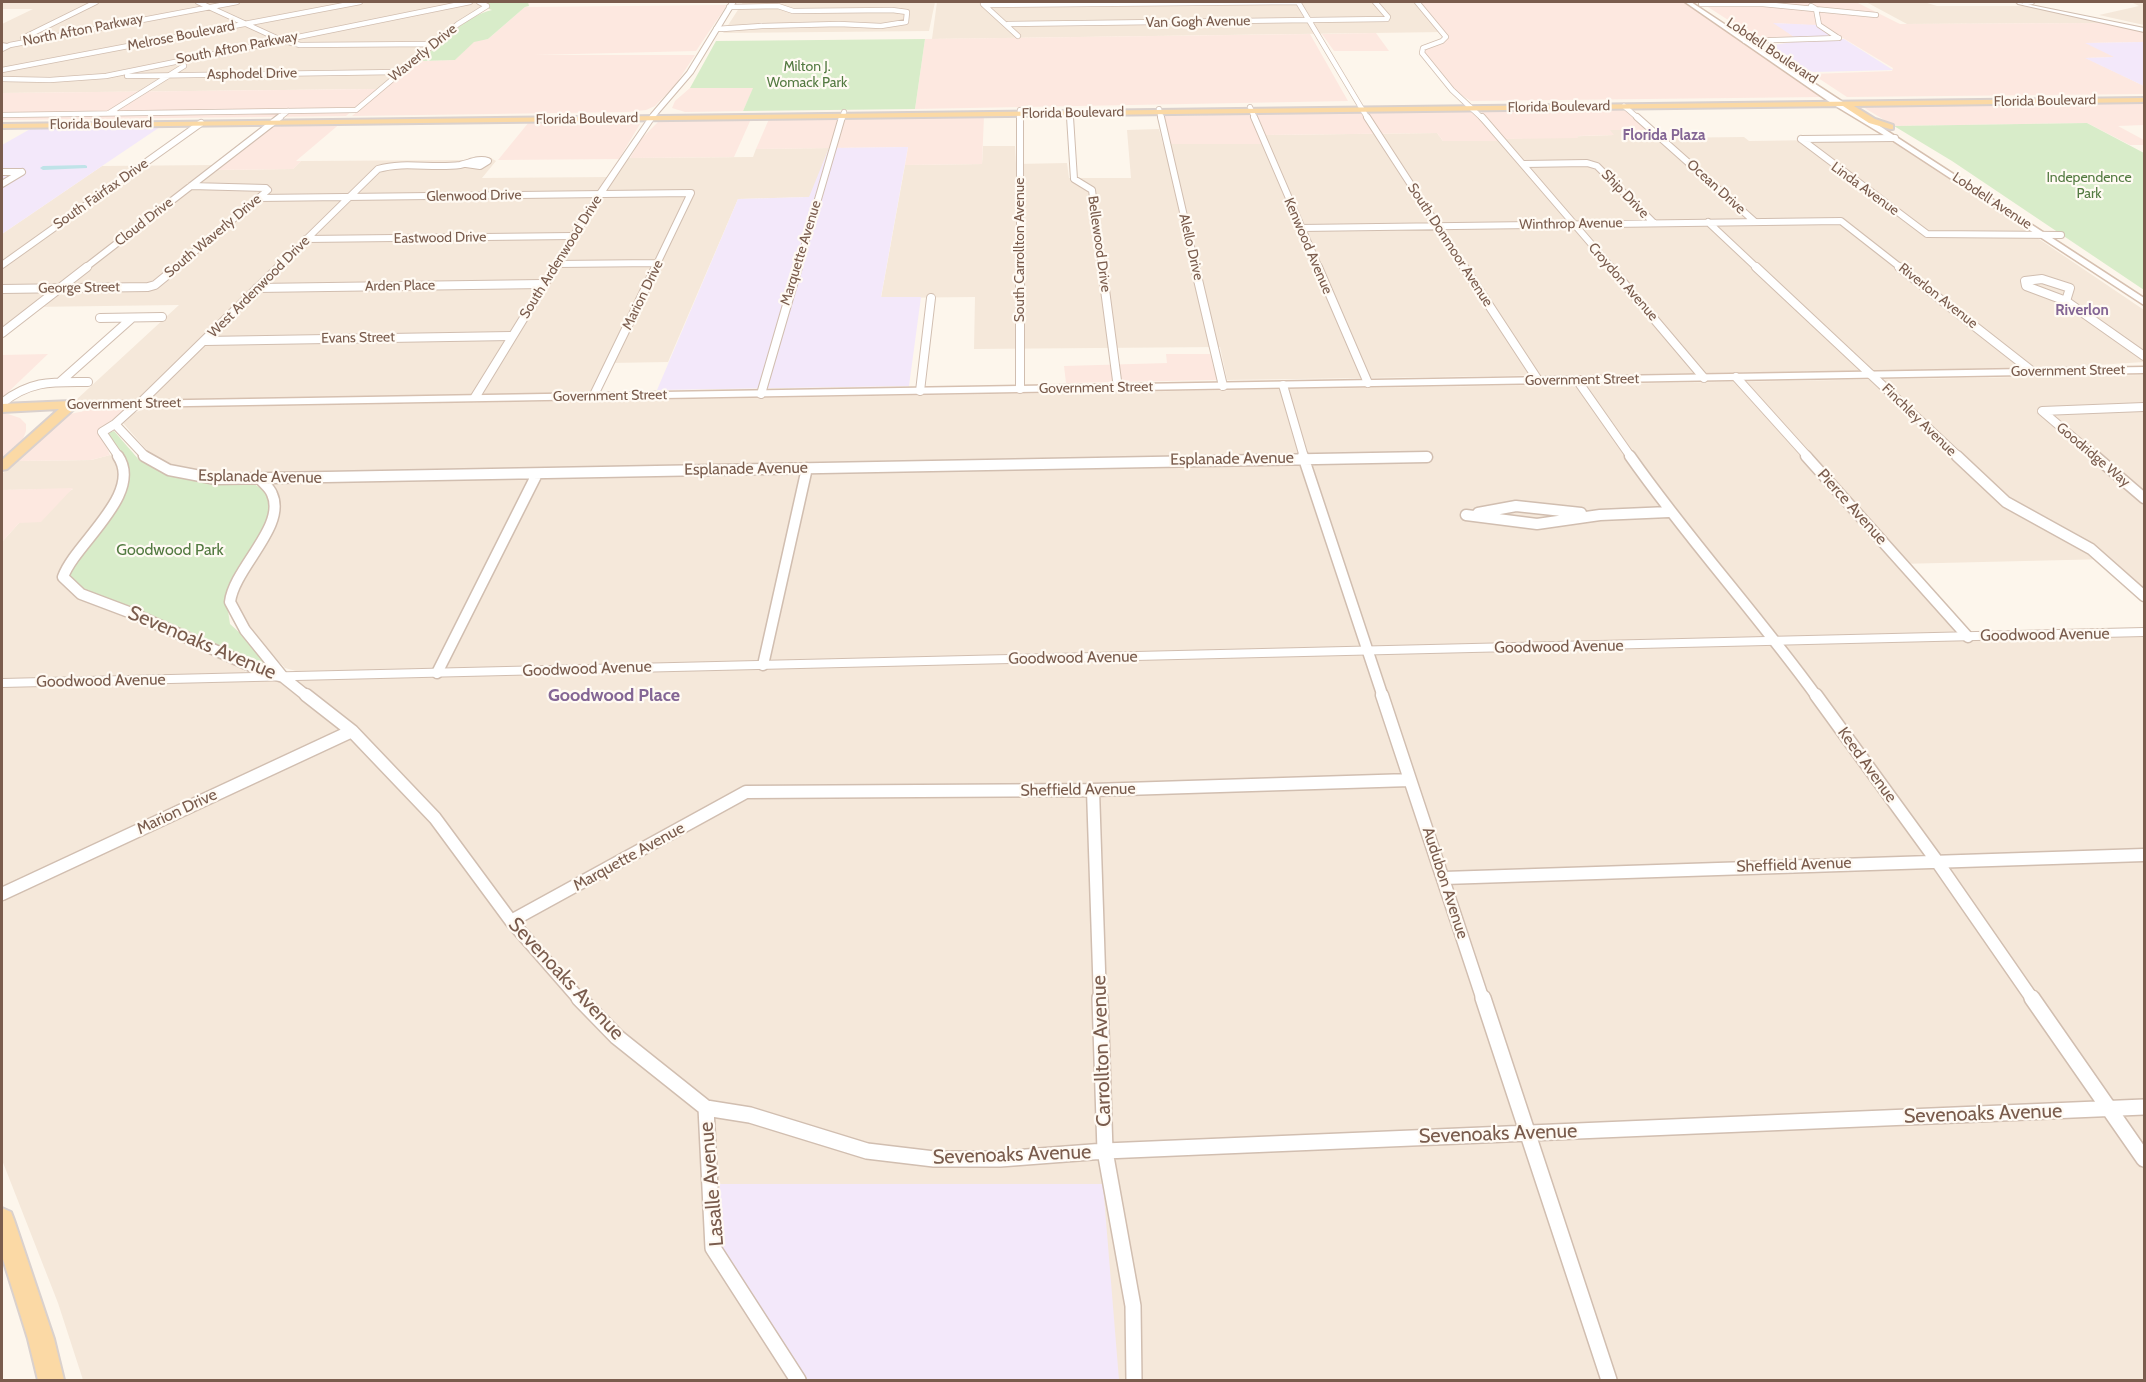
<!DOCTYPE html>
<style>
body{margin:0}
#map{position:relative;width:2146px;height:1382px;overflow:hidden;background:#fdf6ec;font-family:Cabin,sans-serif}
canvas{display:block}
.frame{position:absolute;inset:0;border:3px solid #7a5c4d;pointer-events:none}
</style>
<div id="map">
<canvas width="2146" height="1382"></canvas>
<div class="frame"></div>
</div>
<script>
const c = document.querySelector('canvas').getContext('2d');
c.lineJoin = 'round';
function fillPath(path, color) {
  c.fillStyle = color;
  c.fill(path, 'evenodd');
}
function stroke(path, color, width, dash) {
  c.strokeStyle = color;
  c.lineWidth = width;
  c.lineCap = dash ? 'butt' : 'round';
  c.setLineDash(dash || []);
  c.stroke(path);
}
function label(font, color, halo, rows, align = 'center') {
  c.font = font + ' Cabin,sans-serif';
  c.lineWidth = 4.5;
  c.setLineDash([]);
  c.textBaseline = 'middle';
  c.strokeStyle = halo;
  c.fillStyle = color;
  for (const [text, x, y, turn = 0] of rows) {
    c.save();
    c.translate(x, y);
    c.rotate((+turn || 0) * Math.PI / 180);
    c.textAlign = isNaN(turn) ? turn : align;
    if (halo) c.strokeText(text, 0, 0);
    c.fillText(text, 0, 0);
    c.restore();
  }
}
fillPath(new Path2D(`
 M2,2H475L483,4V7L432,42L377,89L2,93V24L33,9H2Z
 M743,2H935L929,31L723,33Z
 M937,2H1417L1444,32L932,39Z
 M1866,2H1924L1937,6H2032L2103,23L1907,24Z
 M2131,2H2144V25L2099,15L2139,6Z
 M1159,129L1163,144H1267L1265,135L1437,133L1443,141L1613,135L1609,130H1649L1658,138L1744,137L1749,141L1891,139L2144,310V362L2051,368L1227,380L1220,347L974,349L975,297L881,298L905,165L982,164L983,146H1015L1016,164L1067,163L1069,178H1131L1127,130Z
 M829,148L810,197L738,199L668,362L610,363L593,397L76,400L179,305L30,307L2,330V234L102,166L218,165L213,170L293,169L301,161L466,160L489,157L496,161L482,178L611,177L624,158L753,157L756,149Z
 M2144,375V591L2109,559L1898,564L1954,629L1953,633L303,673L285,668L248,629L233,599L238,581L274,525L279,510L277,493L263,476H223L172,467L150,454L123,423L131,414L147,408Z
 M110,455L116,460L120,471L117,495L66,561L58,573L62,581L248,669L245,672L239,674L2,679V542L19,523L73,489L2,490V474L15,461L91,460Z
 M2144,636V1380H83L58,1303L2,1160V687Z`), '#f5e8da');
fillPath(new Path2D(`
 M1417,2H1683L1823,97L1471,101L1456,92L1425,53V49L1446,37Z
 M1700,2H1856L1900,24L2103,23L2144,32V42L2087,43L2115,57L2086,58L2144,86V94L1847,97L1812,74L1892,71L1893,68L1823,26L1775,23L1796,38L1758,39Z
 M727,5L696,51L534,55H695L676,84L655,106L646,110L628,112L352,116L417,61L455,60L474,41L488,39L525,7Z
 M1376,33L1389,51H1334L1322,34Z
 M1310,34L1348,101L915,109L925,39Z
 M754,87L743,111L685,112L672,108L675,101L690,88Z
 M377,89L346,116L2,120V93Z
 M2144,102V125L2118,126L2144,140V145H2130L2087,123L1894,126L1863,107L1875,105Z
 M1615,109L1628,111L1649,130H1610L1614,135L1577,136L1578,138L1504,139L1482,113L1483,110Z
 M1465,110L1475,112L1499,141H1443L1437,133L1265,135L1268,144H1169L1163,116Z
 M984,116L982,164L905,165L908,147L756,149L769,119Z
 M751,119L734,157L630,158L641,139L658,122Z
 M632,121L640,124L619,159L498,160L529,122Z
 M273,122H342L296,161H301L293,169L212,170Z
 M48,354L2,398V355Z
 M1166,354H1210L1217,380L1066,383L1064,366L1167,363Z
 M98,408L124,410L100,431L110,455L91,460L15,461L70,414Z
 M2,412L20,418L26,424V431L23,439L2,458Z
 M73,488L41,522L19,523L2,542V490Z`), '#fde8e0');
fillPath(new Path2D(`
 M1773,23L1817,25L1837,39H1844L1893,70L1814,72L1803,70L1766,46L1800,41Z
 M2144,42V86L2085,58L2114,57L2085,43Z
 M160,127L102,166L2,234V145L32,128Z
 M908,147L881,297H921L909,386L657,390L738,199L809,197L829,148Z
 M720,1184H1103L1119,1380H808L720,1244Z`), '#f3e8fa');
fillPath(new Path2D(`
 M486,2H528L529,6L525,7L488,39L474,42L455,60L420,61C439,44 467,15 492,10L489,9Z
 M925,39L915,109L743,111L753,88H690L716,41Z
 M2087,123L2144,153V290L1952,161L1894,126Z
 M114,431L140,461L167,474L203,481L251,482L268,493L273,506L264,530L233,576L226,597L230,624L251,643L267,665L262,668L87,592L70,578L68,570L121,500C135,471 122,458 107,433Z`), '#d8ecc9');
fillPath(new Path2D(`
 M85,165L87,166V168L43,170L40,168L43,166Z`), '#bfe3e8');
const minorFar5 = new Path2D(`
 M198,2L281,40L300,45L433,44
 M1298,2L1368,119
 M1417,2L1446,37L1442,41L1423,48L1422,53L1452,90L1483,119
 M2025,3L2032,2
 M983,4L1018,36
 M1701,4H1763L1876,15
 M984,5L1298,2
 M1811,6L1816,9L1819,25L1837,37
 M729,7L778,6L793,11L892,10L907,12L906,22L881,26L839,24L762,26
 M1008,24L1387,19L1388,17L1375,2
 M716,29L762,26L723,29
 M23,38L96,2
 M1745,41L1839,38
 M2,49L10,45L237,2
 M2,70L360,2
 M127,76L398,72
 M2,79L50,80L106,76L470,2
 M1624,106L1639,119
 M1250,107L1255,119
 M1159,109L1161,119
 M1020,110V119
 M1069,110L1070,119
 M109,113L184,66L181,59
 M2,115L356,110L458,24L487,6L479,2
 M278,119L288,111
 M842,119L844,112`);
const minorFar4 = new Path2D(`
 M1020,117V268
 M1070,117L1074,179L1092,190L1102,268
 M1161,117L1196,268
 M1254,117L1319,268
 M1367,117L1465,268
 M1482,117L1612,268
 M1637,117L1754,221
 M1801,139L1927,234L2061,235
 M1801,139L1895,138
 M1524,164L1587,163L1597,166L1654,223
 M2,172H21
 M2,184L22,172
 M258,198L691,193L655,268
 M1708,222L1757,268
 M1301,228L1841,221L1901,268
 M306,239L573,236
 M556,264L658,263
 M2,265L201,123
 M85,268L280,117
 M175,268L268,190L266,188L191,186
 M277,268L378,169C405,161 432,169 460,165C470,163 478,158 488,161L480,166L466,164
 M798,268L842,117`);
const minorFar3 = new Path2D(`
 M1020,267V389
 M1102,267L1118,388
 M1195,267L1223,386
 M1318,267L1368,383
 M1464,267L1538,380
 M1610,267L1704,378
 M1756,267L1959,457
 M1899,267L2033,372
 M2042,279L2070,288L2066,301L2026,286L2025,281Z
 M257,288L543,284
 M2,289L148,287L155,285L177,267
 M2066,301L2144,356
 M100,318L162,317
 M2,333L87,267
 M205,341L511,336
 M1736,377L1808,457
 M1577,380L1631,457
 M60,382L132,318
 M1283,385L1304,457
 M920,391L931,298
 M761,394L798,267
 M593,397L656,267
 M2,403C31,380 53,382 88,382
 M137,404L115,424L146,457
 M139,404L279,267
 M115,424L102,432L119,457
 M1404,457H1427
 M2096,457L2042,411L2144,407`);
const minorFar2 = new Path2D(`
 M118,456C144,494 75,543 63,577L81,594L134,614L253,667L283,677L308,697
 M144,456L169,470L216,479L1427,457
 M1303,456L1383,697
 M1630,456C1688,539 1757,614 1817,697
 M1806,456L1968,637
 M1957,456L2006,502L2091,549L2144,596
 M2095,456L2144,498
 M260,479C264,484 270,488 272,494C287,526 234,568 230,602L245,630L283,677
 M1478,513L1516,506L1581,513
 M1466,515L1537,524L1600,515L1669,512
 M763,665L807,468
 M437,673L537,474`);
const minorFar1 = new Path2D(`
 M306,695L352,731L435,818L511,921L580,1000
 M1382,695L1483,1000
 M1816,695L1936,860L2033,1000
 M1093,790L1100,1000
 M1444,878L2144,855
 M2,894L352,731
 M511,921L746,792L1093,790L1410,780`);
const minor = new Path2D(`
 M579,998L617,1037L706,1108L750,1115L867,1151L934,1159H1000L1105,1151L2144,1107
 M1100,998L1105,1151L1133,1306L1134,1380
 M1483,998L1609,1380
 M2032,998L2144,1159
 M706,1108L713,1248L798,1380`);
const tertiary = new Path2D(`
 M730,2H736L693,73L656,116L604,194L479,399L478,401H470L469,399L596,194L651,114L687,72Z
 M2016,2L2144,28V32L2018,4Z
 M2,43L13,45L2,47Z
 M2144,628V636L2,687V679Z`);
const secondary = new Path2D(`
 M1685,2H1691C1841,102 1993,199 2144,298V305L1892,140L1834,105Z
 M2144,367V373L71,408L65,405L71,402Z`);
const primary = new Path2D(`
 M2144,98V102L1854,106L1875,119L1893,125V129H1890L1869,123L1843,106L2,128V124Z
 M71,401L75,402L77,405L75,408L7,469L2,470V460L59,409L2,412V404Z
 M2,1208L11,1212L14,1220L54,1339L64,1380H38L28,1339L2,1256Z`);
stroke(minorFar5, '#d1beb0', 6);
stroke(minorFar4, '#d1beb0', 8);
stroke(minorFar3, '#d1beb0', 10);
stroke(minorFar2, '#d1beb0', 13);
stroke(minorFar1, '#d1beb0', 15);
stroke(minor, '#d1beb0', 18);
stroke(tertiary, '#d1beb0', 2);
stroke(secondary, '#d6c0b0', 3);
stroke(primary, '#dad1cd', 4);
stroke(minorFar5, '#fff', 4.5);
stroke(minorFar4, '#fff', 6);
stroke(minorFar3, '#fff', 8);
stroke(minorFar2, '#fff', 10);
stroke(minorFar1, '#fff', 12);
stroke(minor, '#fff', 15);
fillPath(tertiary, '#fff');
fillPath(secondary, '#fff');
fillPath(primary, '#fbd9a5');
label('14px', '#7a5c4d', '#fffaf3', [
 ["Van Gogh Avenue",1198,22,-1],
 ["North Afton Parkway",83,30,-11],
 ["Melrose Boulevard",181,36,-11],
 ["South Afton Parkway",237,48,-11],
 ["Lobdell Boulevard",1772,51,34],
 ["Waverly Drive",423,53,-39],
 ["Asphodel Drive",252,74,-1],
 ["Florida Boulevard",2045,101,-1],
 ["Florida Boulevard",1559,107,-1],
 ["Florida Boulevard",1073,113,-1],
 ["Florida Boulevard",587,119,-1],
 ["Florida Boulevard",101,124,-1],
 ["Ocean Drive",1716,187,42],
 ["Linda Avenue",1865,189,36],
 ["South Fairfax Drive",101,194,-35],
 ["Ship Drive",1625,194,46],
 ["Glenwood Drive",474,196,-1],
 ["Lobdell Avenue",1992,201,33],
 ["Cloud Drive",144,222,-38],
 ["Winthrop Avenue",1571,224,-1],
 ["South Waverly Drive",213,236,-40],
 ["Eastwood Drive",440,238,-1],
 ["Bellewood Drive",1099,244,82],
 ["South Donmoor Avenue",1450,245,57],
 ["Kenwood Avenue",1308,246,67],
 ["Alello Drive",1191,247,77],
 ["South Carrollton Avenue",1020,250,-90],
 ["Marquette Avenue",801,253,-73],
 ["South Ardenwood Drive",561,257,-58],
 ["Croydon Avenue",1623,282,49],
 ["Arden Place",400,286,-1],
 ["West Ardenwood Drive",259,287,-45],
 ["George Street",79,288,-1],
 ["Marion Drive",643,295,-64],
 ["Riverlon Avenue",1938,296,38],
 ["Evans Street",358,338,-1],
 ["Government Street",2068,371,-1],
 ["Government Street",1582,380,-1],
 ["Government Street",1096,388,-1],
 ["Government Street",610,396,-1],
 ["Government Street",124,404,-1],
 ["Finchley Avenue",1919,420,44],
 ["Goodridge Way",2093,455,40]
]);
label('14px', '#537a41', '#fffaf3', [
 ["Milton J.",807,67],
 ["Womack Park",807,83],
 ["Independence",2089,178],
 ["Park",2089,194]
]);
label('bold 15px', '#846695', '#fffaf3', [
 ["Florida Plaza",1664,136],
 ["Riverlon",2082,311]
]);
label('16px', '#7a5c4d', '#fffaf3', [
 ["Esplanade Avenue",1232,459,-1],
 ["Esplanade Avenue",746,469,-1],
 ["Esplanade Avenue",260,477,1],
 ["Pierce Avenue",1852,507,48],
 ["Goodwood Avenue",2045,635,-1],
 ["Goodwood Avenue",1559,647,-1],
 ["Goodwood Avenue",1073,658,-1],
 ["Goodwood Avenue",587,669,-2],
 ["Goodwood Avenue",101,681,-1],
 ["Keed Avenue",1867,765,54],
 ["Sheffield Avenue",1078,790,-1],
 ["Marion Drive",177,812,-25],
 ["Marquette Avenue",629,857,-29],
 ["Sheffield Avenue",1794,865,-2],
 ["Audubon Avenue",1445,883,72]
]);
label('16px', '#537a41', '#fffaf3', [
 ["Goodwood Park",170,550]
]);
label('bold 18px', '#846695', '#fffaf3', [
 ["Goodwood Place",614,696]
]);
label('20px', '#7a5c4d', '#fffaf3', [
 ["Sevenoaks Avenue",202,643,23],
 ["Sevenoaks Avenue",566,979,47],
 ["Carrollton Avenue",1102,1051,-92],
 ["Sevenoaks Avenue",1983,1114,-2],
 ["Sevenoaks Avenue",1498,1134,-2],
 ["Sevenoaks Avenue",1012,1155,-2],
 ["Lasalle Avenue",712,1184,-95]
]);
</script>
